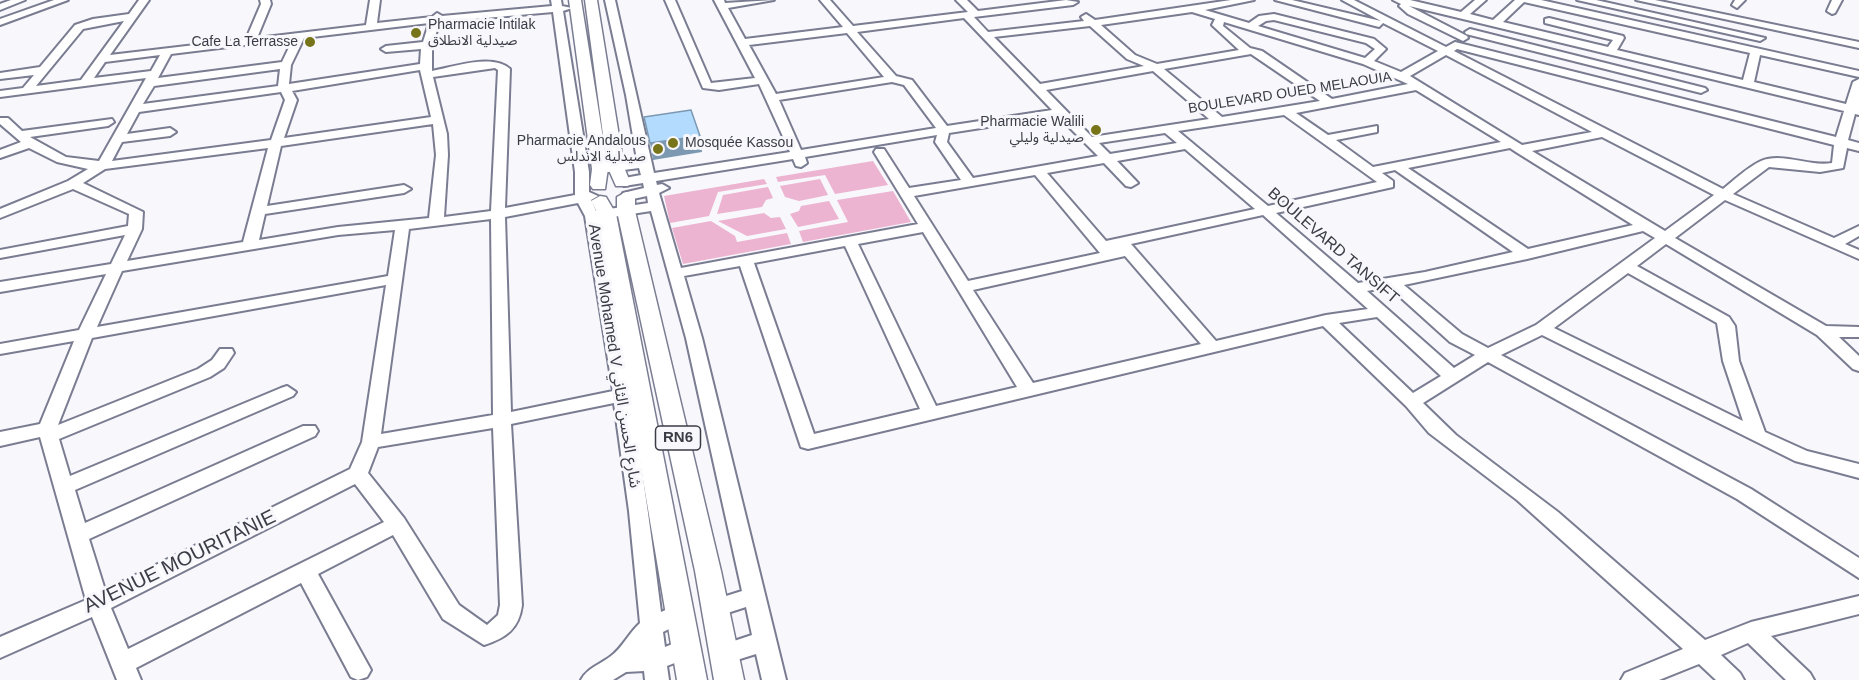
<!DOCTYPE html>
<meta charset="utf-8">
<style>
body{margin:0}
canvas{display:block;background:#f7f7fc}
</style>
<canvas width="1859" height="680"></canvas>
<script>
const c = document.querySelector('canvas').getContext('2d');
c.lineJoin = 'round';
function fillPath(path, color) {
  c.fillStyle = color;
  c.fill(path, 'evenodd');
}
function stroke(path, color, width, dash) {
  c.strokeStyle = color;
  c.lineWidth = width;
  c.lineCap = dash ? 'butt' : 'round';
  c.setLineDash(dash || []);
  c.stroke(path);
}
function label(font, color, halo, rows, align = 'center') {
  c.font = font + ' Helvetica,"Noto Sans Arabic",sans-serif';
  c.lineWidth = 6;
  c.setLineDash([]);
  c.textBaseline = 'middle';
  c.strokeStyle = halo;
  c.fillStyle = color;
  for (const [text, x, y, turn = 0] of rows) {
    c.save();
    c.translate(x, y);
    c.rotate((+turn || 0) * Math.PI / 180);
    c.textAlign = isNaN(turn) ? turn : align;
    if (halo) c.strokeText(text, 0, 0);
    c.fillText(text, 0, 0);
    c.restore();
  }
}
fillPath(new Path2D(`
 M873,161L888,185L835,194L825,175L778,182L776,177Z
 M764,179L767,184L718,192L709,216L670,223L664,196Z
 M820,179L828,195L799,201L785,197L780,186Z
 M768,187L773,198L766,200L762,207L717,214L723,195Z
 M893,191L911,222L803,242L799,231L848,222L837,200Z
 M829,201L839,219L798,227L790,214L799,211L801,206Z
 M764,213L771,218L780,217L786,229L747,236L718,221Z
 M711,221L735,236L737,242L787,233L791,244L683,264L672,228Z`), '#edb4d1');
const minor = new Path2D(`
 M11,0H25L0,10V4Z
 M54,0H68L0,25V19Z
 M139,0H149L110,55L246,39L261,4L260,0H270L271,4L257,38L366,25L370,0H380L377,23L432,17L437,13L442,16L552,6L551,0H561L562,6L572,8L563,11L589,172V192L598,196L591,200L596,211L648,203L647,196L628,200L621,196L623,193L644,188L643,183L624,186L617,182L619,179L641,175L639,168L601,173L594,169L601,165L637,160L626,95L605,0H615L654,173L790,152L759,84L719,90L703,88L665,0H675L711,83L755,78L714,0H724L725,3L774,0L728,8L745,39L843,27L820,0H830L853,26L968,12L956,0H967L978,11L1066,0L1078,2L1073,5L974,17L988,32L1084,21L1081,17L1086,14L1095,20L1231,0H1254L1205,10L1249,23L1259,16L1274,14L1374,39L1386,49L1374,61L1401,72L1438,51L1383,23L1379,27L1275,0H1292L1381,21L1342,0H1354L1446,47L1455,42L1836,137L1844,111L1409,6L1467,36L1468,38L1463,41L1408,14L1399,6L1401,4L1393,0H1410L1461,12L1475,0H1486L1470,14L1493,20L1515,0H1541L1859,71V77L1760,55L1754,82L1846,104L1853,82L1859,79V115L1855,114L1848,140L1859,143V151L1847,148L1843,168L1820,172L1769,167L1733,194L1834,238L1859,226V236L1845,244L1859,250V259L1725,200L1675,238L1826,326L1859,327V337H1839L1859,356V371L1853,369L1817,335L1666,244L1637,266L1729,317L1735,326L1739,361L1765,432L1807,451L1859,464V478L1795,461L1542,335L1501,355L1751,489L1859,558V578L1737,499L1488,362L1423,403L1456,435L1558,512L1705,640L1751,622L1859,596V614L1771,636L1810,673L1814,680H1786L1748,643L1721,655L1740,673L1744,680H1716L1699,664L1659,680H1621L1625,673L1683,649L1517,500L1429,433L1406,406L1323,326L808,449L801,447L740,266L684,276L702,338L786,680H762L756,654L724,664L716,661L713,654L716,647L752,635L746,607L715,617L707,614L704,608L707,602L742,591L686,338L651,211L600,219C624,349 645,480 661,612L679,604L687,606L690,613L687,620L663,632L665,647L687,638L695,641L698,648L695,655L667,666L669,680H645L644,671L626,672L613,680H581C587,668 601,664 611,656C622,648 629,633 640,623L629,511L614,403L511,424L522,605C519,629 506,638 484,645L443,619L393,535L318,574L371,670L367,677L358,680L351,677L301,583L136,668L141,680H117L92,617L0,658V637L86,600L40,437L0,446V432L40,424L74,341L0,354V344L79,330L106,274L0,292V282L111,264L125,235L0,258V250L128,226L129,214L73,189L0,218V209L68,181L88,169L57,162L29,148L0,158V150L21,142L0,124V118H8L22,131L112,119L114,122L108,126L30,137L66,157L99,161L146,78L0,97V91L23,88L34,75L0,79V73L40,67L75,25L93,19L129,14ZM1524,2L1750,53L1743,80L1617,50L1624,38L1623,36L1549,18L1545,19V23L1613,40L1608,47L1503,22ZM553,12L575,172V195L505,208L510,69C493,53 453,67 432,71V45L440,22ZM1192,12L1215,19L1212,25L1239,50L1157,64L1135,55L1101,25ZM964,18L1052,110L947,126L912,80L896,76L857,32ZM1274,20L1366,43L1375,49L1365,58L1258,26L1266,21ZM124,21L81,80L36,86L83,29ZM1224,22L1363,64L1408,84L1332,99L1262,51L1250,48L1223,26ZM429,23L423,42L386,46L381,49L386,52L421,49L420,64L289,84L291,65L304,38ZM1090,26L1127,59L1144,66L1040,84L994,37ZM847,33L884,77L776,94L749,45ZM293,39L282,62L158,78L171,54ZM1457,49L1834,145L1832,163C1809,167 1783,152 1761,161C1748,167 1734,180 1723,189L1454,51ZM1251,54L1320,101L1222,117L1164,69ZM160,55L151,71L94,78L105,62ZM1446,55L1592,132L1522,145L1410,76ZM495,68L498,70L491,211L444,217L448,155L447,134L433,77ZM280,69L278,86L143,104L154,86ZM420,70L431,117L284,138L297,100L292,91ZM1153,71L1209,119L1092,137L1046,90ZM892,82L904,85L936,128L801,150L779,100ZM1416,90L1501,142L1373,167L1336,140L1377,132V126L1328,135L1296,113ZM281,92L285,100L271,140L112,161L122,142L170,136L176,132L170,128L127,134L139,112ZM1284,115L1366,174L1377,182L1268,206L1178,131ZM1058,116L1098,156L973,178L947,142L949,133ZM433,124L436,155L429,218L338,227L259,240L265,214L404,193L411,189L404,185L267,206L281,146ZM1165,133L1177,143L1110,154L1099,143ZM937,135L935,142L961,180L909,188L884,149H876L874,152L918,224L681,268L659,193L669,188L662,184L657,185L656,181L793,159L796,166L801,167L807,163L805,157ZM1602,137L1714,195L1665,231L1532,151ZM268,148L243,242L127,261L142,229L143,212L83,183L105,169ZM1510,148L1516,152L1633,225L1528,249L1408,168ZM1185,149L1255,209L1106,241L1047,173L1104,163L1126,186L1131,187L1138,183L1117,161ZM1395,170L1513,252L1425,272L1358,283L1276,213L1393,187V181L1382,173ZM1035,175L1100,253L968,281L914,196ZM578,203L585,216L613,391L511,412L505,217ZM1263,215L1368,309L1326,315L1216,341L1131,244ZM491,219L493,415L381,434L409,229ZM395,230L388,276L97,327L122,271L338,235ZM1643,231L1655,238L1536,325L1488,348L1462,334L1404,285L1527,259ZM923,232L1017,387L936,406L858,244ZM845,246L920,409L814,434L754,263ZM1125,256L1201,344L1033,383L973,290ZM1628,273L1717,323L1723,361L1743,421L1554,328ZM386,285L362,442L350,469L105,590L89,539L315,436L318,431L315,426H303L85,523L75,490L293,396L296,392L287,386L281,388L70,476L59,439L210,377L224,368L234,353L232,349H220L212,360L198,369L58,425L92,338ZM1389,287L1450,342L1475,355L1454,368L1367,291ZM1377,317L1441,376L1413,393L1339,323ZM493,428L500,605L498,615L487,625L459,605L404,518L368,473L378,447ZM355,484L384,522L128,649L111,608Z
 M1577,0H1596L1765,38L1760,41Z
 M1636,0H1655L1859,42V48Z
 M1735,0H1745L1737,8L1732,5Z
 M1832,0H1842L1835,13L1832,14L1827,11Z
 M1470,29L1705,88L1707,90L1701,93L1466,34L1465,32Z`);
const major = new Path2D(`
 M569,0H581L606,157L585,0H597L624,167L630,182L628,186H616L608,168L605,189H593L590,185L592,169Z
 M626,192L635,197V211L721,571L744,680H714L695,571L617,211V197Z
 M600,196L606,197L616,214L707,680H677L598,214L591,201Z`);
stroke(minor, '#7a7d91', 4);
stroke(major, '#7a7d91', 3);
fillPath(minor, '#fff');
fillPath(major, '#fff');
fillPath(new Path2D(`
 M700,136L702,152L653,160L650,143Z`), '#7d99b2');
const building = new Path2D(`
 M691,110L700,136L650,143L644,117Z`);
fillPath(building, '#b2dbfe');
stroke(building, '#7d99b2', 1.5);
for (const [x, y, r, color] of [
 [416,33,6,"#777419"],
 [310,42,6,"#777419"],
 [1096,130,6,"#777419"],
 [673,143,6,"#777419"],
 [658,149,6,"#777419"]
]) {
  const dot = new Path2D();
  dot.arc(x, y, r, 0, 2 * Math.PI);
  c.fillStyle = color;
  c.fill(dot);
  stroke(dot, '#f7f7fc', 2);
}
label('14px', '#3b3c45', '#f7f7fc', [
 ["Pharmacie Intilak",428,25,"left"],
 ["صيدلية الانطلاق",428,41,"left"],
 ["Cafe La Terrasse",298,42],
 ["Pharmacie Walili",1084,122],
 ["صيدلية وليلي",1084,138],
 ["Pharmacie Andalous",646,141],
 ["صيدلية الاندلس",646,157],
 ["Mosquée Kassou",685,143,"left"]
], 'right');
label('14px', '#3b3c45', '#f7f7fc', [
 ["BOULEVARD OUED MELAOUIA",1290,93,-9]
]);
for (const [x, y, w] of [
 [678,438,45]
]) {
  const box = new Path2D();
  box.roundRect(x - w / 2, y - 12, w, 24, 4.5);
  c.fillStyle = '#f7f7fc';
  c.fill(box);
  stroke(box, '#3b3c45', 1.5);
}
label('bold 15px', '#3b3c45', null, [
 ["RN6",678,438]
]);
label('16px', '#3b3c45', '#f7f7fc', [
 ["BOULEVARD TANSIFT",1333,246,41],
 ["Avenue Mohamed V شارع الحسن الثاني",614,356,81]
]);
label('20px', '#3b3c45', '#f7f7fc', [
 ["AVENUE MOURITANIE",180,562,-26]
]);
</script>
